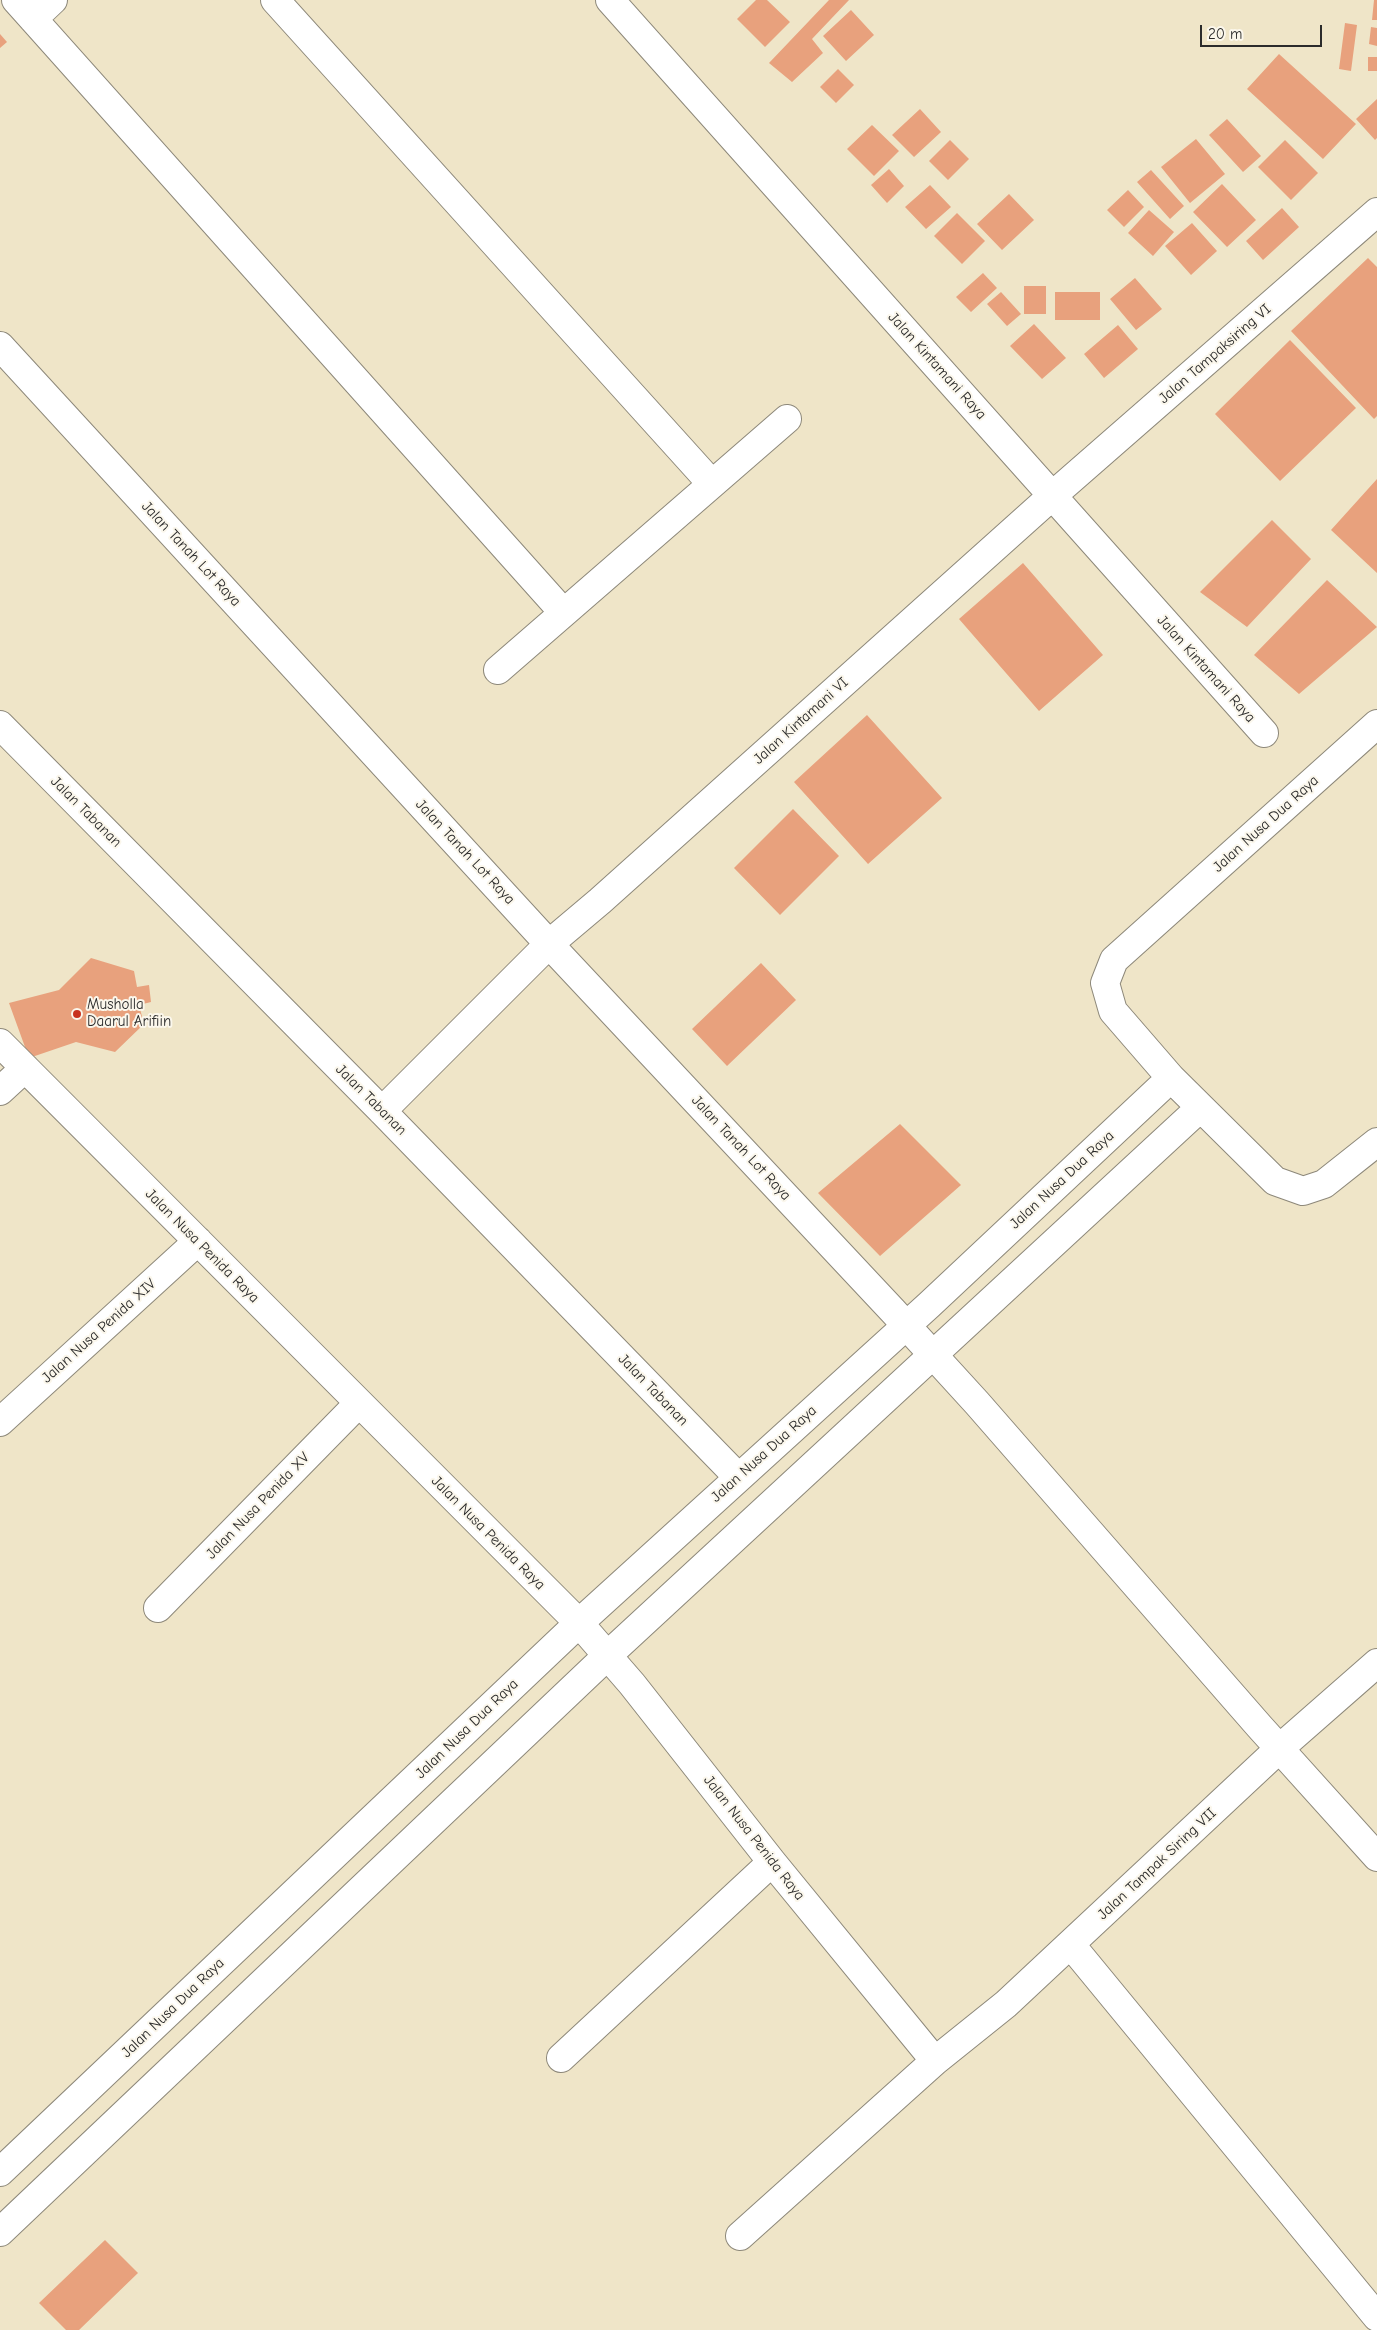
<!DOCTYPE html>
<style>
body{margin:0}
#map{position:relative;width:1377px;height:2330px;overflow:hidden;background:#efe5c8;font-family:"Comic Neue",sans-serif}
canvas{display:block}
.scale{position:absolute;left:1200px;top:25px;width:122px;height:22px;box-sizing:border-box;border:2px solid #2b2b2b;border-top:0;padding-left:6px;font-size:15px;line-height:18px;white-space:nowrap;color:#2b2b2b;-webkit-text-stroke:4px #fbf7ec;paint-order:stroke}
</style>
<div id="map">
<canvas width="1377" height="2330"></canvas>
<div class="scale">20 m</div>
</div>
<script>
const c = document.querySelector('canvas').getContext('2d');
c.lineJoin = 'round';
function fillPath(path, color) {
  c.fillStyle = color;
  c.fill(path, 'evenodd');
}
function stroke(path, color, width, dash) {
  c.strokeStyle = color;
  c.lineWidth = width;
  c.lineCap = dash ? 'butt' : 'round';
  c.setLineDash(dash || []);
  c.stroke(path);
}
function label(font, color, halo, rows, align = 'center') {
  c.font = font + ' "Comic Neue",sans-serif';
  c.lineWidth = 4;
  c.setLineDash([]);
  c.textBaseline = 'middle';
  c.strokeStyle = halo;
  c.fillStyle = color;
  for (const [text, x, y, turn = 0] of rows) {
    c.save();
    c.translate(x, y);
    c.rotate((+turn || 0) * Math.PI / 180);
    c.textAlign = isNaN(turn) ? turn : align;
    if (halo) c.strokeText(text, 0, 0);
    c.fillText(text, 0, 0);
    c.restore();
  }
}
fillPath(new Path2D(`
 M756,0H767L790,22L765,47L737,19Z
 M829,0H849L812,39L823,53L792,82L769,63Z
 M1374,0H1377V20H1372Z
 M851,10L874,35L846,61L823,36Z
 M1345,23L1357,25L1351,71L1339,69Z
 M1371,27L1377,28V46L1369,44Z
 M0,34L7,42L0,48Z
 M1279,54L1356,124L1323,159L1247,89Z
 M1368,57H1377V71H1368Z
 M838,69L854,85L836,103L820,87Z
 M1377,99V138L1375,140L1356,119Z
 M920,109L941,132L914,157L892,135Z
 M1227,119L1261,156L1243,172L1209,135Z
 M872,125L899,151L874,176L847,149Z
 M1196,139L1225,174L1190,203L1161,167Z
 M950,140L969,159L948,180L929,161Z
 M1285,140L1318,173L1291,200L1258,167Z
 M889,169L904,186L887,203L871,185Z
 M1151,170L1184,206L1170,219L1137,182Z
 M1222,184L1256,220L1227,247L1193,212Z
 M930,185L951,207L926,229L905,207Z
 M1128,190L1144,207L1124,227L1107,210Z
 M1009,194L1034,220L1002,250L977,224Z
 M1282,208L1299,227L1263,260L1246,241Z
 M1149,210L1174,232L1153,256L1128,233Z
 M957,213L985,241L962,264L934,236Z
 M1192,223L1217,251L1191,275L1165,246Z
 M1368,258L1377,267V416L1374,419L1291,331Z
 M983,273L997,288L971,312L956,297Z
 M1135,278L1162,309L1136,330L1110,299Z
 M1024,286H1046V314H1024Z
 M1001,292L1021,314L1007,326L987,304Z
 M1055,292H1100V320H1055Z
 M1034,324L1066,358L1042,379L1010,346Z
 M1118,325L1138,349L1104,378L1084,354Z
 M1290,340L1356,408L1280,481L1215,414Z
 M1377,479V573L1331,530Z
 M1272,520L1311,559L1247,627L1200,592Z
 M1023,563L1103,655L1039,711L959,619Z
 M1327,580L1377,627L1299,694L1254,655Z
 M867,715L942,798L868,864L794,782Z
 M793,809L839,856L780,915L734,868Z
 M91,958L134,971L137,987L149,985L151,1002L139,1005L144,1024L115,1052L76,1042L29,1058L9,1003L59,990Z
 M761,963L796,1000L727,1066L692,1029Z
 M900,1124L961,1185L880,1256L818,1193Z
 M105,2240L138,2273L79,2330H66L39,2303Z`), '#e8a17d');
const minor = new Path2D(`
 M16,0L563,612
 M275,0L712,484
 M610,0L1264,733
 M33,19L53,0
 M0,346L549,944L893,1311L977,1403L1259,1726L1377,1857
 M498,670L787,419
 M0,725L382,1111L738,1477
 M0,1043L579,1623L632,1684L772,1862L935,2061
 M0,1091L25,1068
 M382,1111L549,944L600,901L1052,496L1377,212
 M0,1422L198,1241
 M158,1608L359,1403
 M1071,1945L1377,2317
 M561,2058L772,1862
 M740,2236L935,2061L1006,2004L1280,1748L1377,1663`);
const tertiary = new Path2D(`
 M1377,724L1114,960L1105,983L1113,1011L1171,1078L1275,1181L1303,1191L1324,1184L1377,1142
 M0,2172L579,1623L929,1305L1171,1078
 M0,2232L608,1655L1200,1108`);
stroke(minor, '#8d887a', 30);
stroke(tertiary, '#8d887a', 30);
stroke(minor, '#fff', 28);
stroke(tertiary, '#fff', 28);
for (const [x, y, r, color] of [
 [77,1014,5,"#c8321e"]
]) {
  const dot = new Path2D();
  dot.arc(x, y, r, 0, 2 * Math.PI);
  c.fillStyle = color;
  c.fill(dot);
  stroke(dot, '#fbf7ec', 2);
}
label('15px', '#2b2b2b', '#fbf7ec', [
 ["Jalan Tampaksiring VI",1215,354,-41],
 ["Jalan Kintamani Raya",937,366,48],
 ["Jalan Tanah Lot Raya",191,554,47],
 ["Jalan Kintamani Raya",1206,669,48],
 ["Jalan Kintamani VI",801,721,-42],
 ["Jalan Tabanan",86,812,45],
 ["Jalan Nusa Dua Raya",1266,824,-42],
 ["Jalan Tanah Lot Raya",465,852,47],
 ["Jalan Tabanan",371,1100,45],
 ["Jalan Tanah Lot Raya",741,1148,47],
 ["Jalan Nusa Dua Raya",1062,1180,-43],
 ["Jalan Nusa Penida Raya",202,1246,45],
 ["Jalan Nusa Penida XIV",99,1331,-42],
 ["Jalan Tabanan",653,1390,46],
 ["Jalan Nusa Dua Raya",764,1454,-42],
 ["Jalan Nusa Penida XV",258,1506,-46],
 ["Jalan Nusa Penida Raya",488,1533,45],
 ["Jalan Nusa Dua Raya",467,1729,-44],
 ["Jalan Nusa Penida Raya",754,1838,52],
 ["Jalan Tampak Siring VII",1157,1864,-43],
 ["Jalan Nusa Dua Raya",173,2008,-44]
]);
label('15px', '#2b2b2b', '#fbf7ec', [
 ["Musholla",87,1005],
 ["Daarul Arifiin",87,1022]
], 'left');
</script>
